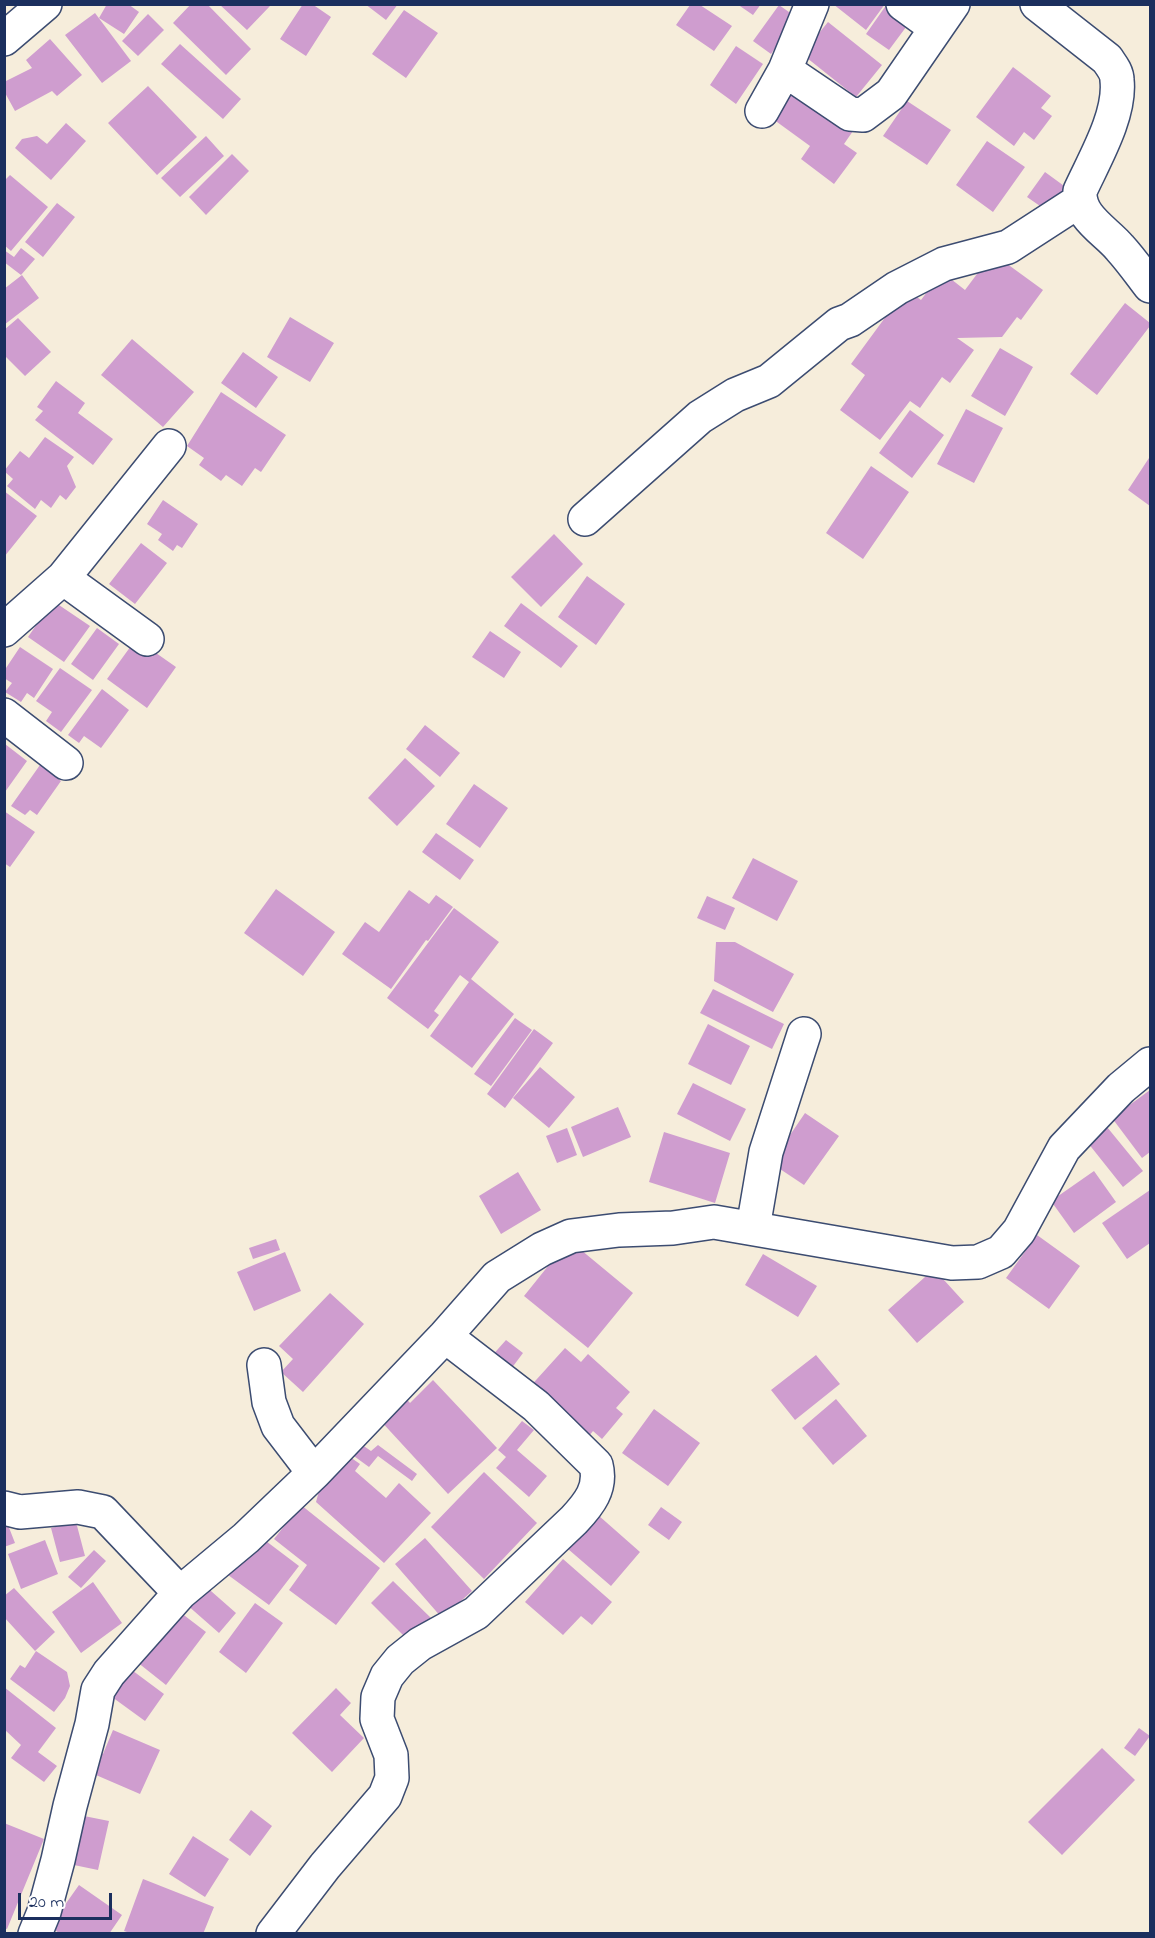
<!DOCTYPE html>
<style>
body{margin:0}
#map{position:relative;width:1155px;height:1938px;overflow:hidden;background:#f6eddb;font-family:"Indie Flower",sans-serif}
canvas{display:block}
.frame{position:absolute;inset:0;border:6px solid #1b2f5e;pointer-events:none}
.scale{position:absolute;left:18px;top:1893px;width:94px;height:27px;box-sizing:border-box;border:3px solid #1b2f5e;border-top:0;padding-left:8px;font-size:18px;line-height:21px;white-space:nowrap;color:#1b2f5e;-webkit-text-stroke:4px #fff;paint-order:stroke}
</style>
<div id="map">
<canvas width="1155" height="1938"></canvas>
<div class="frame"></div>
<div class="scale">20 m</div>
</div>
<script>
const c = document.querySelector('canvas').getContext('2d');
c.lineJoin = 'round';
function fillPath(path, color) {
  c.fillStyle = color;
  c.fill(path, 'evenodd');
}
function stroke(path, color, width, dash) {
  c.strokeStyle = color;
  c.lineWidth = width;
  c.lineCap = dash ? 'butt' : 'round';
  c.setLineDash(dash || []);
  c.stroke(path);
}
fillPath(new Path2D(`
 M107,4H128L139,12L124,34L99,18Z
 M191,4H207L251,49L226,75L173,23Z
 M219,4H268L270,6L247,30Z
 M303,4H312L331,17L306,56L280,39Z
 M365,4H398L386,20Z
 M737,4H761L753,15Z
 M833,4H885L866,30Z
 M887,4L912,19L889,50L866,34Z
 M690,5H700L732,26L714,51L676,25Z
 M779,5L796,17L771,54L753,41Z
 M404,10L438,33L406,78L372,54Z
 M95,13L131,61L102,83L65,35Z
 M148,14L164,30L138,56L122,41Z
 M828,22L882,65L856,97L802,54Z
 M50,39L82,75L57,96L52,91L15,111L4,91V82L32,68L26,60Z
 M180,44L241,99L223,119L161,64Z
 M736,46L763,64L736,104L710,85Z
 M1013,67L1051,96L1041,108L1052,116L1034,140L1024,132L1014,146L976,117Z
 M788,84L853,131L844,144L857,153L834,184L801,159L810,146L766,114Z
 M148,86L197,137L157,175L108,123Z
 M907,101L951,130L927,165L883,136Z
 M66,123L86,141L51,180L15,148L22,139L37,136L47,144Z
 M206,136L224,156L180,197L161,178Z
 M987,141L1025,167L993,212L956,185Z
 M232,154L249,171L206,215L189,197Z
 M1045,172L1071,191L1053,215L1027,197Z
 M10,175L48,207L11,251L4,245V177L6,179Z
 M57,203L75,217L43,257L25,242Z
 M21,248L35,259L21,275L4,262V250L14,257Z
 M999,258L1043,290L1021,320L1017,317L1002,337L957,338L974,350L950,383L942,377L920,408L910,401L880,440L840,410L865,375L851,364L906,289L921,300L942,272L965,290L986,262Z
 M22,275L39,298L4,325V289Z
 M1125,303L1150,323V326L1097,395L1070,374Z
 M290,317L334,343L310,382L267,357Z
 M18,318L51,352L25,376L4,355V330Z
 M132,339L194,392L163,427L101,375Z
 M1000,348L1033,367L1005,416L971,396Z
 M243,352L278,377L256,408L221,383Z
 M56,381L85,403L78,413L113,439L93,465L35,420L43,411L37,407Z
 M221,392L286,435L261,472L255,468L242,486L226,475L221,481L199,465L204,458L187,446Z
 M966,409L1003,428L974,483L937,464Z
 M910,410L944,435L912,478L879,453Z
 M45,437L74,457L67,466L76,487L66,500L60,495L51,508L41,500L35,509L7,486L13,479L4,471L20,451L29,458Z
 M1149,458L1150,459V506L1128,490Z
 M871,466L909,492L863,559L826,533Z
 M4,491L37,516L4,557Z
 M163,500L198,524L182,548L177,545L173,551L158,540L162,534L147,524Z
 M554,534L583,564L541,607L511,577Z
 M141,543L167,563L135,604L109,584Z
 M587,576L625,604L596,645L558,617Z
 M53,601L90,626L64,662L28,637Z
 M521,603L578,646L561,668L504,626Z
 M97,628L119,644L93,680L71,664Z
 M490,631L521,652L504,678L472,657Z
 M136,639L176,667L147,708L107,679Z
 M20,647L53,669L34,698L27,693L21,702L5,692L12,683L4,678V671Z
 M60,668L92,690L61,732L46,721L52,712L36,701Z
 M102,689L129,710L101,748L84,736L79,743L68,735Z
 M425,725L460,753L440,777L406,749Z
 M5,744L27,761L5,792Z
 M405,758L435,786L397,826L368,798Z
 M40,765L61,781L37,815L30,810L25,815L11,806Z
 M474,784L508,808L480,848L446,824Z
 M4,811L35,832L10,867L4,863Z
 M436,833L474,860L460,880L422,852Z
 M753,858L798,881L777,921L732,898Z
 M276,889L335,932L303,976L244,933Z
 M409,890L429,904L436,895L453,907L428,941L426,940L391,989L342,954L365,922L379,932Z
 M707,896L735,908L725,930L697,918Z
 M454,908L499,942L471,979L514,1014L472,1068L430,1036L469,982L460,975L434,1011L439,1015L428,1029L387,998Z
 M716,942H735L794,974L773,1012L714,981Z
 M713,989L784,1024L772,1049L700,1013Z
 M515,1018L532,1030L491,1086L474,1074Z
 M708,1024L750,1046L731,1085L688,1064Z
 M534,1029L553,1043L505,1108L487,1094Z
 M540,1067L575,1097L549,1128L513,1098Z
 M693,1083L746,1109L730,1141L677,1114Z
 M1150,1090V1152L1142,1158L1112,1118Z
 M618,1107L631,1137L583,1157L571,1127Z
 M805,1113L839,1136L804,1185L771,1163Z
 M1107,1127L1143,1171L1123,1187L1088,1143Z
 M567,1128L577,1155L557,1163L546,1136Z
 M664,1132L730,1153L715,1203L649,1182Z
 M1094,1171L1116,1202L1074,1233L1051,1201Z
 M518,1172L541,1210L501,1234L479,1196Z
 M1150,1190V1243L1127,1259L1102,1223Z
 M1037,1235L1080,1266L1049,1309L1006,1278Z
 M276,1239L280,1250L253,1259L249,1248Z
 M569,1240L633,1293L588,1348L524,1296Z
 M285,1252L301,1291L254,1311L237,1272Z
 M763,1254L817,1286L798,1317L745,1285Z
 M934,1269L964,1302L917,1343L888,1310Z
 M330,1293L364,1324L303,1392L281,1372L293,1359L279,1346Z
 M506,1340L523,1353L508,1373L490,1358Z
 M565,1348L581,1362L588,1354L630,1392L616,1408L623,1414L602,1439L593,1431L585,1441L527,1390Z
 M816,1355L840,1384L795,1420L771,1390Z
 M433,1380L497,1448L448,1494L378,1418L403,1395L410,1403Z
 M836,1399L867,1436L833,1465L802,1428Z
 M654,1409L700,1443L668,1486L622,1453Z
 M522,1421L534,1430L517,1450L547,1476L529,1497L496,1468L506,1457L498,1450Z
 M355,1440L371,1451L378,1445L417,1474L412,1481L378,1456L369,1467L347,1451Z
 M340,1450L360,1464L355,1471L386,1498L399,1483L431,1513L384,1563L316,1502L325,1469Z
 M484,1472L537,1523L484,1579L431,1527Z
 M301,1505L380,1568L336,1625L289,1590L307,1565L274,1539Z
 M661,1507L682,1522L669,1540L648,1525Z
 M598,1515L640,1552L611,1586L568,1549Z
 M76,1522L85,1556L60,1562L51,1528Z
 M8,1525L15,1543L4,1547V1527Z
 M254,1532L299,1566L269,1605L224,1572Z
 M425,1538L472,1591L442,1618L395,1564Z
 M45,1540L58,1574L21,1589L8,1554Z
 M94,1550L106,1561L81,1588L68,1577Z
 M563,1559L612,1602L592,1625L581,1616L563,1635L525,1602Z
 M393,1581L431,1618L409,1641L371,1603Z
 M93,1582L122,1623L81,1653L52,1612Z
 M203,1584L236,1613L219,1633L186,1604Z
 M14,1588L55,1632L35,1651L4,1617V1596Z
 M255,1603L283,1623L246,1673L219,1652Z
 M172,1606L206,1632L166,1685L132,1658Z
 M36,1651L67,1672L70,1686L65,1698L54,1712L10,1679L20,1665L25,1668Z
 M121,1662L164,1694L145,1721L101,1689Z
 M4,1687L56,1728L38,1752L57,1766L44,1782L11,1758L21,1745L4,1729Z
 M336,1688L351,1703L340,1715L364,1738L332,1772L292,1733Z
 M1139,1728L1150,1736L1135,1756L1124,1748Z
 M113,1730L160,1750L140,1794L82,1769L89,1749L103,1754Z
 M1102,1748L1135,1780L1062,1855L1028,1822Z
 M251,1810L272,1826L250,1856L229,1840Z
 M79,1815L109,1821L98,1870L69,1864Z
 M4,1823L44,1839L7,1929L4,1928Z
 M193,1836L229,1859L205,1897L169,1874Z
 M143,1879L214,1907L203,1934H133L124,1931Z
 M79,1885L122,1915L109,1934H60L50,1926Z`), '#cf9dcf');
const minor = new Path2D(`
 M903,4L936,28
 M1037,4L1107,59C1111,65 1117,72 1117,80C1121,115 1094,160 1080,191C1078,217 1106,231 1120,248C1131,260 1140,273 1150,286
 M785,70L850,114L863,115L891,94L953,4
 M762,111L785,70L812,4
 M585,519L700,417L735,395L769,381L839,324L850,320L897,288L944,264L1008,247L1079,201
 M63,578L147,639
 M4,630L63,578L169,446
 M4,715L66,763
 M753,1228L766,1152L804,1034
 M264,1365L269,1402L278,1426L314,1473
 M4,1508L20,1512L78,1507L103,1512L180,1593
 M35,1934L44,1912L58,1860L70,1806L92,1724L98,1690L109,1673L180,1593L246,1538L314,1473L445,1336L497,1277L542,1249L571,1236L619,1230L673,1228L714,1222L952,1263L978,1262L1001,1252L1019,1231L1064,1148L1121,1088L1150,1064
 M273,1934L325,1866L385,1796L392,1778L391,1755L377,1719L378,1697L387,1676L400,1660L420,1644L476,1613L574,1520C589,1504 602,1488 596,1465L536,1406L445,1336`);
const tertiary = new Path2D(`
 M4,39L45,4`);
stroke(minor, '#3c4c71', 36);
stroke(tertiary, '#3c4c71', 36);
stroke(minor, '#fff', 33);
stroke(tertiary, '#fff', 33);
</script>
